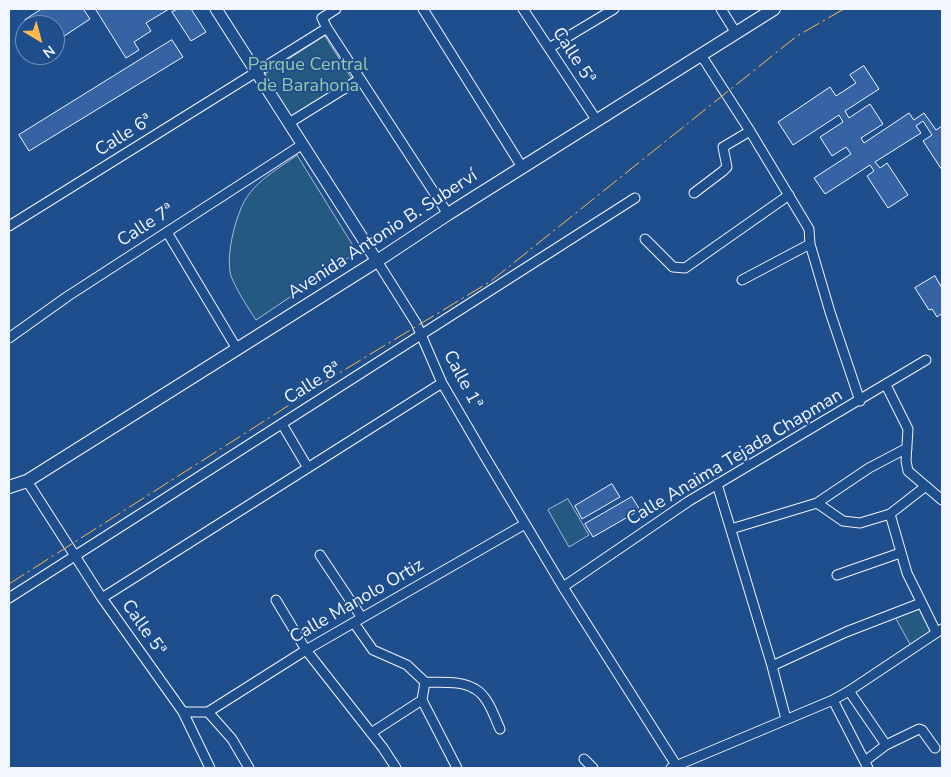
<!DOCTYPE html>
<meta charset="utf-8">
<style>
body{margin:0}
#map{position:relative;width:951px;height:777px;overflow:hidden;background:#1f4e8c;font-family:"Nunito Sans",sans-serif}
canvas{display:block}
.frame{position:absolute;inset:0;border:10px solid #f2f6ff;pointer-events:none}
.north{position:absolute;left:15px;top:15px;width:50px;height:50px;box-sizing:border-box;background:#1f4e8c;border:1px solid #7391ba;border-radius:50%;rotate:143deg;font-size:14px;font-weight:700;line-height:20px;text-align:center;color:#f2f6ff}
.north::after{content:'';display:block;margin:auto;width:18px;height:22px;background:#ffb74d;clip-path:polygon(50% 0,100% 100%,50% 72%,0 100%)}
</style>
<div id="map">
<canvas width="951" height="777"></canvas>
<div class="frame"></div>
<div class="north">N</div>
</div>
<script>
const c = document.querySelector('canvas').getContext('2d');
c.lineJoin = 'round';
function fillPath(path, color) {
  c.fillStyle = color;
  c.fill(path, 'evenodd');
}
function stroke(path, color, width, dash) {
  c.strokeStyle = color;
  c.lineWidth = width;
  c.lineCap = dash ? 'butt' : 'round';
  c.setLineDash(dash || []);
  c.stroke(path);
}
function label(font, color, halo, rows, align = 'center') {
  c.font = font + ' "Nunito Sans",sans-serif';
  c.lineWidth = 4;
  c.setLineDash([]);
  c.textBaseline = 'middle';
  c.strokeStyle = halo;
  c.fillStyle = color;
  for (const [text, x, y, turn = 0] of rows) {
    c.save();
    c.translate(x, y);
    c.rotate((+turn || 0) * Math.PI / 180);
    c.textAlign = isNaN(turn) ? turn : align;
    if (halo) c.strokeText(text, 0, 0);
    c.fillText(text, 0, 0);
    c.restore();
  }
}
const green = new Path2D(`
 M325,36L352,79L291,117L264,75Z
 M297,155L352,244L351,256L256,320C247,306 237,291 231,276C225,256 236,211 249,194C261,178 281,167 297,155Z
 M568,499L589,535L569,547L548,510Z
 M921,607L933,631L911,646L895,617Z`);
fillPath(green, '#245a82');
stroke(green, '#a8bbd7', 1);
const building = new Path2D(`
 M42,9H86L84,10L90,19L55,42V25H28L25,20Z
 M98,9H169L146,23L151,31L134,42L139,50L126,58L96,10Z
 M178,9H191L206,32L191,41L172,12Z
 M172,40L183,57L29,151L19,135Z
 M864,66L879,89L845,111L849,118L870,104L883,124L861,138L864,143L909,113L914,120L924,113L936,130L942,126V170L923,141L932,135L923,121L916,126L921,133L875,162L880,168L887,163L908,195L888,208L867,176L874,171L870,165L825,194L814,178L851,154L846,147L832,156L820,137L843,122L839,115L793,145L778,122L830,87L836,96L856,83L850,75Z
 M935,276L942,288V313L937,317L932,309L929,310L915,288Z
 M612,484L620,497L582,519L575,506Z
 M632,497L640,510L593,537L585,524Z`);
fillPath(building, '#3563a3');
stroke(building, '#f2f6ff', 1);
const minor = new Path2D(`
 M336,9L322,18L327,28L448,214
 M423,9L522,167
 M523,9L597,121
 M721,9L736,33
 M549,48L614,9
 M701,55L750,131L809,229L810,244L830,312L860,401
 M289,123L360,79
 M694,193L723,171L727,167L723,147L750,131
 M9,226L327,28
 M167,232L237,349
 M645,239L673,267L685,268L789,195
 M377,261L416,323L442,383L484,455L563,587L678,768
 M742,280L810,244
 M9,338L68,296L303,144
 M886,385L908,429L906,461L908,471L942,500
 M282,424L308,468
 M27,481L102,598L183,712L210,768
 M717,484L772,666L786,719
 M817,503L843,521L860,523L890,514L926,486
 M890,514L907,573L936,632
 M731,529L817,503L869,468L907,448
 M320,555L362,618
 M837,575L900,553
 M563,587L689,501L926,360
 M9,598L635,198
 M102,598L442,383
 M276,600L306,650L383,748L396,768
 M354,623L373,650L407,665L425,682C441,683 461,680 475,689C488,696 494,716 500,729
 M772,666L846,632L921,603
 M425,682L422,700L457,768
 M849,691L886,745
 M833,700L868,768
 M183,712H208L232,739L249,768
 M208,712L306,650L525,524
 M371,733L422,700
 M584,759L593,768
 M865,761L886,745L919,729L922,730L935,748
 M671,768L833,700L849,691L942,629`);
const tertiary = new Path2D(`
 M216,9L377,261`);
const secondary = new Path2D(`
 M9,487L27,481L377,261L448,214L774,9`);
stroke(minor, '#f2f6ff', 11);
stroke(tertiary, '#f2f6ff', 13);
stroke(secondary, '#f2f6ff', 14);
stroke(minor, '#1f4e8c', 9);
stroke(tertiary, '#1f4e8c', 11);
stroke(secondary, '#1f4e8c', 12);
stroke(new Path2D(`
 M9,584L341,372L491,281L797,36L844,9`), '#ffb74d', 1, [18, 4, 2.5, 4]);
label('18px', '#f2f6ff', '#1f4e8c', [
 ["Calle 5ª",573,56,57],
 ["Calle 6ª",124,136,-32],
 ["Calle 7ª",146,226,-33],
 ["Avenida Antonio B. Suberví",383,235,-33],
 ["Calle 1ª",462,380,62],
 ["Calle 8ª",313,384,-32],
 ["Calle Anaima Tejada Chapman",735,458,-31],
 ["Calle Manolo Ortiz",357,602,-30],
 ["Calle 5ª",143,628,55]
]);
label('18px', '#97c8a6', '#1f4e8c', [
 ["Parque Central",308,66],
 ["de Barahona",308,87]
]);
</script>
